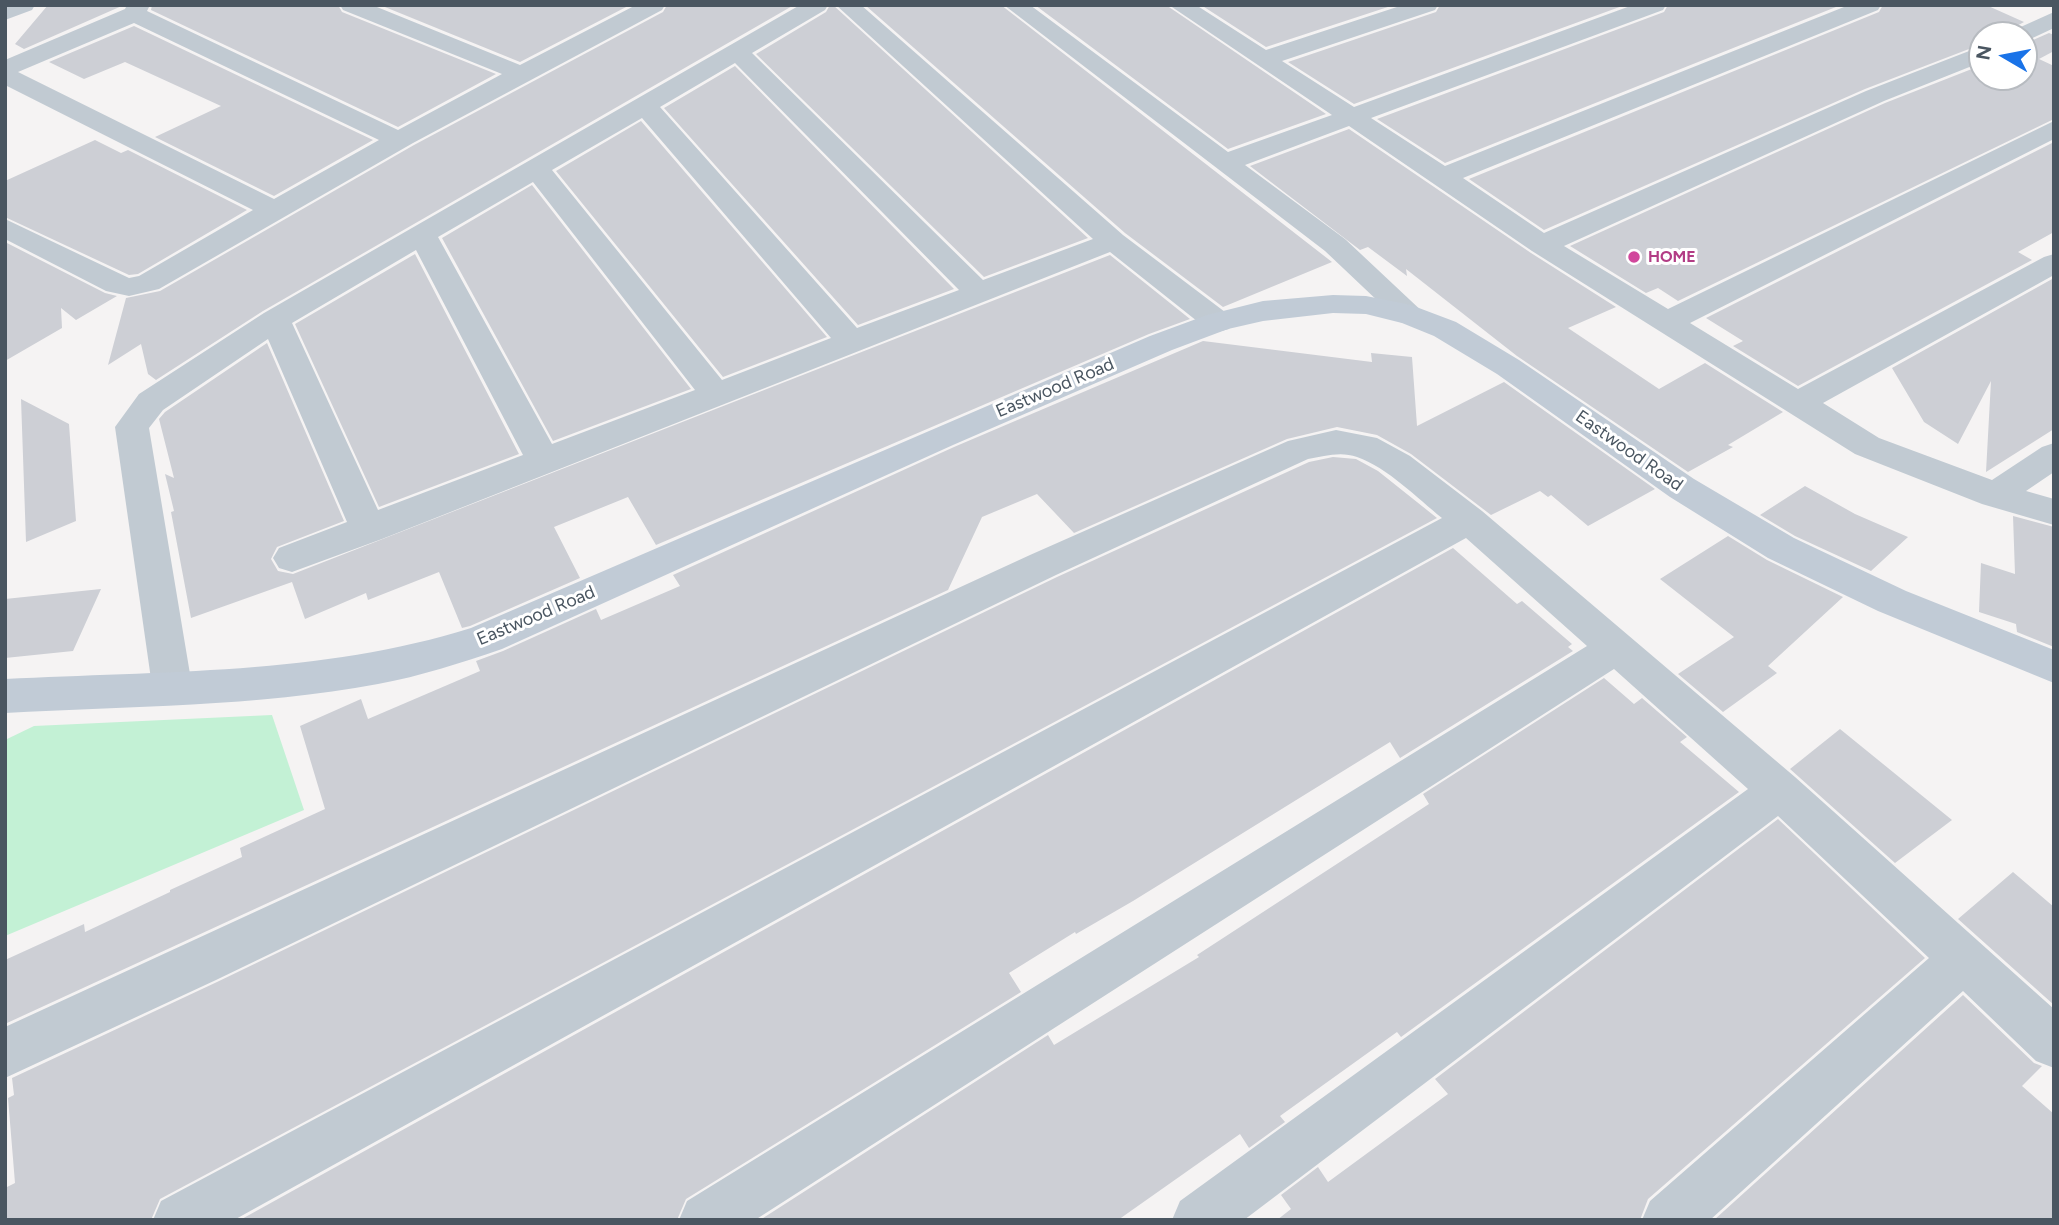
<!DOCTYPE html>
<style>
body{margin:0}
#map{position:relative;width:2059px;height:1225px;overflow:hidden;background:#f5f3f3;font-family:Figtree,sans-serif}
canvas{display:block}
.frame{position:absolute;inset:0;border:7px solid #4a5661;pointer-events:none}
.north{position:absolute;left:1968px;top:21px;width:70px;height:70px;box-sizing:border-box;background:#fff;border:2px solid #b7bbc0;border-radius:50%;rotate:280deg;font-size:19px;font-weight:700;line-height:28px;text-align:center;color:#4a5661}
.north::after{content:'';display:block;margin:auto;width:24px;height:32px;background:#1a73e8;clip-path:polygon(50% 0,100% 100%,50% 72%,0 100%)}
</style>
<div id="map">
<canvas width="2059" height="1225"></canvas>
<div class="frame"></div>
<div class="north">N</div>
</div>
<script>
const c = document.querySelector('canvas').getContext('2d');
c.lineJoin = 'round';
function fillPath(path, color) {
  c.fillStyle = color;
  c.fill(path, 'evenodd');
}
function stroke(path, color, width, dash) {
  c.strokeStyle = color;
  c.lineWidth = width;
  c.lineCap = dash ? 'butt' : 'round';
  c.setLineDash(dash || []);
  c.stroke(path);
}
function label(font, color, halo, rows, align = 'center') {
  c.font = font + ' Figtree,sans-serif';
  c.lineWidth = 6;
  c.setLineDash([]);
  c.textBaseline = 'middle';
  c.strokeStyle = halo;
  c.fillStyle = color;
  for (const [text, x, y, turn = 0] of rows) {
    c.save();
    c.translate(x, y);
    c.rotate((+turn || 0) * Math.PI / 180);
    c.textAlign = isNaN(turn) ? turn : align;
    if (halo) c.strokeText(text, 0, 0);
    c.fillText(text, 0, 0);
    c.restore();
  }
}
fillPath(new Path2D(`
 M272,715L304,810L5,936V740L34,726Z`), '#c3f1d5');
fillPath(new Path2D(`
 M48,5H124L24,49L15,44Z
 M152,5H338L342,12L496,74L398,127L151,10Z
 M380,5H630L520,62Z
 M667,5H794L263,311L156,380L148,374L141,344L108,365L126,298L160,291L414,145L663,12Z
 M830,5H833L1088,238L984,277L756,54L826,12Z
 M865,5H1001L1332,262L1223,307L1125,233Z
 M1035,5H1166L1326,114L1228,149Z
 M1201,5H1394L1266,47Z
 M1440,5H1625L1354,104L1288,62L1436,12Z
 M1668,5H1841L1445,163L1377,119L1664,12Z
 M1883,5H1986L2024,22L2013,28L2007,35H1982V44L1865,89L1544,230L1469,179L1879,12Z
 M134,26L373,140L274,196L155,137L221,106L125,62L84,79L49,62Z
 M2049,33L2054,35V51L2039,59L2054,66V119L1678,301L1658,288L1646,293L1570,246L1885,103L1982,65V77H2024V44Z
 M735,66L954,289L858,325L664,108Z
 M641,121L827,337L723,377L556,171Z
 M1349,129L1531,253L1616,307L1568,328L1659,389L1705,363L1783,412L1728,445L1733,447L1688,472L1517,356L1406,269L1407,276L1368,247L1360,250L1250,166Z
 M95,140L121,153L128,150L247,210L138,274L129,275L5,217V181Z
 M2054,142V232L2018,252L2032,260L1798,386L1733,346L1743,341L1706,318Z
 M532,185L691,389L553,441L442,238Z
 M5,242L105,293L117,296L76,320L61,308L62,328L5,361Z
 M415,254L519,454L379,507L295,324Z
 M1110,255L1190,319L1149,334L656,545L628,497L554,527L580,578L470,626L462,628L439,572L368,600L366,593L305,619L292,582L191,618L171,512L174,511L165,474L174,478L159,419L165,412L267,343L344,521L277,547L271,559L278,571L293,574Z
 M2054,278V429L1986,472L1991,381L1958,444L1924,422L1892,368Z
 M1203,341L1372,362L1371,353L1412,357L1417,426L1504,382L1655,489L1588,526L1551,495L1548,497L1540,491L1491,515L1411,454L1377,435L1337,427L1287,439L1074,533L1037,494L982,517L948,590L7,1023L5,960L84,924L85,932L170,892V890L242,857L240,848L325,809L300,726L361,699L368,719L480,671L476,661L503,651L596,609L601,620L680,586L673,575L954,447Z
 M21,399L69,424L76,521L26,542Z
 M1333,457L1356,459L1378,471L1437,518L160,1199L151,1220H5V1188L15,1183L8,1098L14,1095L12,1078L217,982L1057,577L1309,462Z
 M1805,486L1855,514L1908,537L1871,571L1795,536L1760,515Z
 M2013,516L2054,527V647L2017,632L2016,624L1979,612L1981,563L2015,574Z
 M1728,536L1767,560L1843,597L1768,666L1777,673L1723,712L1678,674L1734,637L1660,579Z
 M1453,548L1517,604L1522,601L1572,644L1568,647L1573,651L1400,758L1390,742L1133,901L1076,934L1075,932L1009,973L1021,992L686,1199L677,1220H240Z
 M101,589L73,651L5,658V599Z
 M1604,678L1634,704L1642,698L1687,737L1680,742L1739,792L1401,1037L1397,1032L1280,1116L1285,1122L1249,1148L1240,1134L1118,1220H760L1048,1035L1054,1045L1199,957L1197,955L1429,804L1423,794Z
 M1840,729L1952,820L1895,863L1790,769Z
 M1778,819L1925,958L1648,1199L1640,1220H1277L1291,1209L1281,1195L1318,1167L1328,1182L1448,1094L1435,1079Z
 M2013,872L2054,907V1005L1958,919Z
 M1963,995L2034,1063L2042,1066L2022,1086L2054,1114V1220H1714Z`), '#cdcfd5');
fillPath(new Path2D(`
 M5,5H35L32,10L5,20Z
 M127,5H150L147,11L398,130L502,74L343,10L340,5H372L520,65L636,5H665L662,10L413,143L159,289L129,296L106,291L5,239V219L129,278L139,276L253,210L5,85V60L125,9ZM134,23L379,140L274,199L18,72Z
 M800,5H828L825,10L752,53L983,280L1093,239L836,5H861L1123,235L1229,315L1233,322L1229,329L1218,332L1207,329L1110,252L382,539L292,572L279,568L273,558L279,548L347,522L268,339L163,410L149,428L192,686L186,698L172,702L158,698L152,686L115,427L139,394L264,313ZM735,63L959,290L857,328L660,107ZM642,118L831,338L722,380L552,170ZM533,182L695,390L552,444L438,237ZM416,250L523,455L378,510L292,323Z
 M1004,5H1030L1228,152L1332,115L1169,5H1196L1266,50L1403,5H1438L1435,10L1282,61L1354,107L1633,5H1666L1663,10L1371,118L1445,166L1849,5H1881L1878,10L1463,178L1544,233L1866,91L1982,46V62L1884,101L1564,246L1668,309L2054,121V139L1690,323L1798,389L2044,257L2054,254V275L1823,403L1879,438L1992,480L2042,447L2054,443V472L2026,491L2054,499V525L1982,504L1855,454L1532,251L1349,126L1245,165L1345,239L1426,315L1422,322L1411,325L1400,322L1325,251Z
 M2054,12V28L2024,42V35H2010L2014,30Z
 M1336,430L1377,438L1410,456L1482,511L1795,777L2054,1009V1068L2036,1061L1963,991L1710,1220H1642L1650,1201L1929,958L1778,816L1244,1220H1172L1180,1201L1748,789L1614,669L755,1220H679L687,1201L1587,646L1466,538L234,1220H153L161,1201L1442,518C1417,498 1388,468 1357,457C1341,451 1324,456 1308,459L1056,575L216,980L5,1078V1027L1030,555L1288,441Z`), '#c1cad2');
fillPath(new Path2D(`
 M1333,295L1366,296L1411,305L1456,322L1519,360L1694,479L1794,538L1906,591L2054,650V683L1878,611L1768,558L1670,497L1497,374L1434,336L1402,323L1366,314L1333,313L1263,321L1228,329L1172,350L953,445L502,649C461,663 421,676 378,684C256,707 129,706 5,713V679C160,671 322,675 471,628L1150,336L1207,315L1263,301Z`), '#c1cbd6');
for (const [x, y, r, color] of [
 [1634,257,7,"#d1479c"]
]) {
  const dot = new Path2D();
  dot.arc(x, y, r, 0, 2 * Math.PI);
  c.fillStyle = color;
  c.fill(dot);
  stroke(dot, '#fff', 2.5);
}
label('bold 16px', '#b23c85', '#fff', [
 ["HOME",1648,257]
], 'left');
label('18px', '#4a5661', '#fff', [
 ["Eastwood Road",1055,388,-23],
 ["Eastwood Road",1629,451,35],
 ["Eastwood Road",536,616,-23]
]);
</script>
